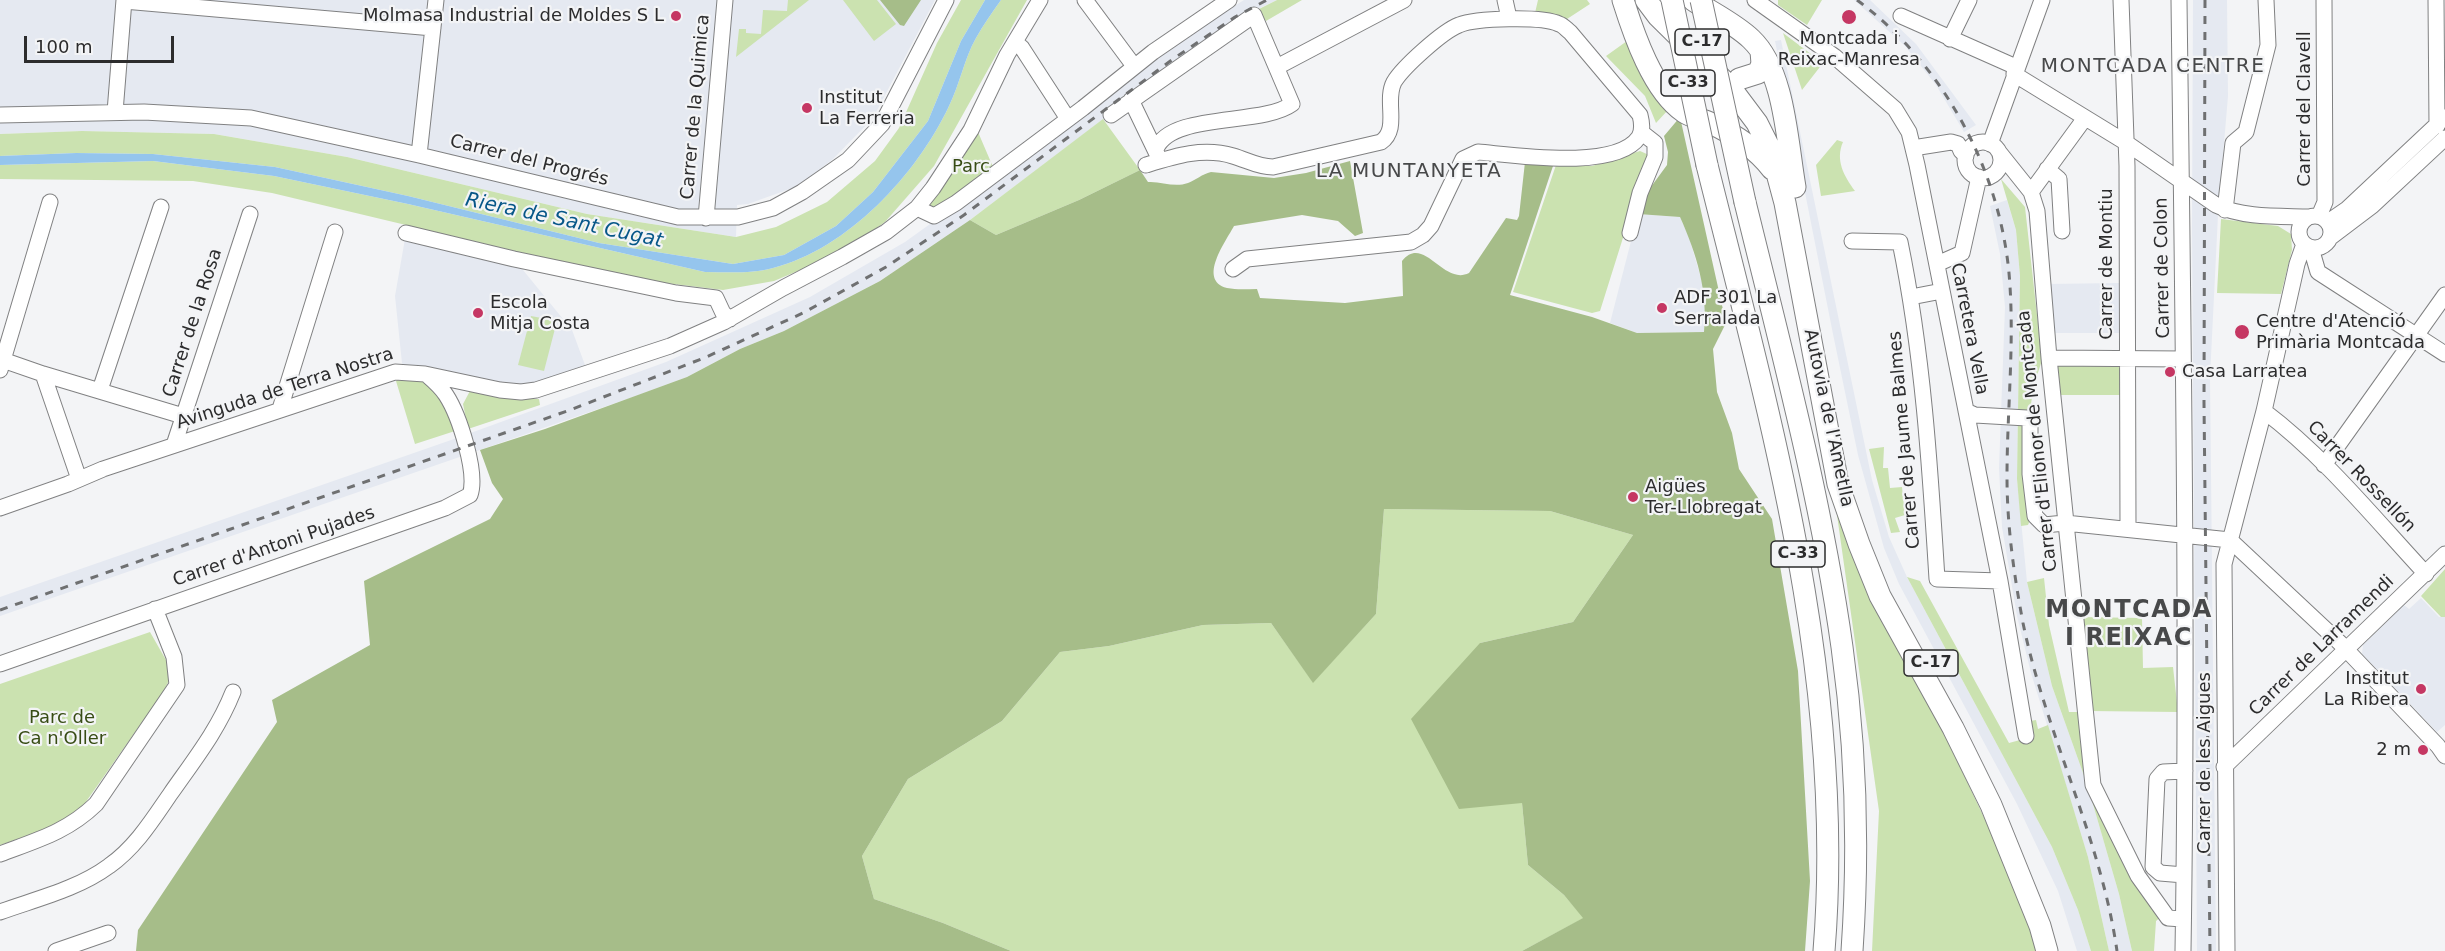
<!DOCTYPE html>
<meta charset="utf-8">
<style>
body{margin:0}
#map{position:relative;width:2445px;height:951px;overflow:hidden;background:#f3f4f6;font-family:"DejaVu Sans",sans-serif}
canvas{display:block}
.scale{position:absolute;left:24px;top:36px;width:150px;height:27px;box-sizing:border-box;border:3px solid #2c2c2d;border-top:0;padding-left:8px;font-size:18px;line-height:21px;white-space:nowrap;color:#2c2c2d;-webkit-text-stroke:4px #f3f4f6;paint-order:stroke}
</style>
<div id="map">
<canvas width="2445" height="951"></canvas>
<div class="scale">100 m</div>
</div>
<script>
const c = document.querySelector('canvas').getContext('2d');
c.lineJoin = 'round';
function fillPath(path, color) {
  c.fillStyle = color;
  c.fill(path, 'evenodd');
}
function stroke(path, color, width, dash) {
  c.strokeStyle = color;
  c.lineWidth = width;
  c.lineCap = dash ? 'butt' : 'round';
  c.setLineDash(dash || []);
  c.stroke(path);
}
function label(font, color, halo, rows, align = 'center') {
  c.font = font + ' "DejaVu Sans",sans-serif';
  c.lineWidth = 4.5;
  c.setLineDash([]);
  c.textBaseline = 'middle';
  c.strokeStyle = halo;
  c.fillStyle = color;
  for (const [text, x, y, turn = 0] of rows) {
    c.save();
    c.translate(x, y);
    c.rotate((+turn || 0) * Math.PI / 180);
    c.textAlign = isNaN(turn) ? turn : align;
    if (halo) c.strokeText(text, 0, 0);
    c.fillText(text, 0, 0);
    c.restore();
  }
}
fillPath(new Path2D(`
 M0,0H806L742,49L808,0H935L873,118L833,159L798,186L748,204L737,205L736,237L587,214L347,157L214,134L82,131L0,134Z
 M1244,0H1277L1262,7L1182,60L970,220L880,281L784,331L740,349L687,377L633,397L0,616V597L454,439L666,362L810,297L905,242L1022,158L1145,64Z
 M1854,0H1870L1916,44L1976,125L1964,132L1936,85L1905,46Z
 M2193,0H2227L2228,96L2218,215L2210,377L2216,951H2197L2192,229Z
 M1781,40L1872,480L1889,537L1907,577L2052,847L2078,910L2091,951H2077L2058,891L2017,804L1899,584L1884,548L1858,455L1833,334L1775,41Z
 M2007,200L2016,230L2020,276L2017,479L2027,582L2052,686L2088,787L2119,894L2132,951H2109L2088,857L2031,673L2017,616L2002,527L1999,468L2005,307L2000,254L1990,206Z
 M1638,214L1680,217L1689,237L1705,292L1704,332L1637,333L1610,323Z
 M406,233L514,259L572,330L588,373L536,390L410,371L402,363L395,296Z
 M2120,283L2121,333H2051L2047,284Z
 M2421,598L2439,617H2445V725L2437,732L2362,654L2363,645L2404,605L2409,609Z`), '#e5e9f1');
fillPath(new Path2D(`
 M788,0H809L736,57L739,29H746V33L761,34L763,10L787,11Z
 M843,0H877L896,24L874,41Z
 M961,0H985L961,41L928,121L873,192L836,226L784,255L733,264L599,243L408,196L275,167L153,154L76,153L0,156V134L82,131L214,134L347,157L587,214L736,237L776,227L827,202L875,161L899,128L937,43Z
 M1001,0H1027L934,166L885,222L843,252L774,281L723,290L649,281L544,258L272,193L193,181L0,179V165L153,161L274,176L408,204L705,272C727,272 751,274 773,268C848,249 917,174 949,106C960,84 964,59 976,38C983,25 992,13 1001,0Z
 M1277,0H1302L1266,21L1257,10Z
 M1538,0H1587L1590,4L1567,19L1547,13H1535Z
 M1778,0H1822L1807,25L1778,5Z
 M1783,33L1823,63L1802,90Z
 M1627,41L1668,110L1656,123L1645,96L1606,56Z
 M1103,119L1140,170L1079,200L996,235L970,220Z
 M978,132L996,174L934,216L917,208Z
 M1837,140L1843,142C1835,160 1844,176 1855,191L1821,196L1816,165Z
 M1640,151L1649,155L1600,311L1592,313L1513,292L1556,165L1592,166Z
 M2001,179L2025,207L2042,360L2034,385L2026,435L2030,520L2028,525L2021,526L2017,479L2020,276L2016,230Z
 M2221,219L2278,226L2291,234L2292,250L2281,294L2217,293Z
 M531,316L557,321L544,371L518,365Z
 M2056,363H2123V395H2059Z
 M402,376C438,377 444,402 455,431L415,444L396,381Z
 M471,389L517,399H539L540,405L468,429L463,404Z
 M1884,447L1883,468H1888L1890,488L1902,487L1905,515L1895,518L1900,532L1891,533L1869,449Z
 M1835,501L2012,877L2030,925L2037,951H1872L1879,811Z
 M1384,509L1550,511L1633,535L1573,622L1480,643L1522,803L1528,865L1564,895L1584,918L1522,951H1011L943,923L874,899L862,856L908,779L1002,721L1060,652L1109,646L1203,625L1271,623L1313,682L1376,614Z
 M2445,569V617H2441L2421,596Z
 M1907,577L1920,581L2009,743L2020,740L2017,723L2036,720L2038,729L2048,725L2088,857L2109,951H2091L2078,910L2052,847Z
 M2044,578L2049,625L2069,712H2080L2091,789L2163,915L2156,921L2154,951H2132L2119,894L2088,787L2052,686L2027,582Z
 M2080,617L2142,618L2143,668L2173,667L2178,712L2089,711Z
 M150,632L166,660L171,676L164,691L83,806L50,828L0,845V684Z`), '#cbe2b0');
fillPath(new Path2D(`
 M880,0H921L904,26L900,25Z
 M1680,117L1726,323L1713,349L1717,392L1732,433L1739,469L1772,519L1798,671L1810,881L1805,951H1522L1583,918L1564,895L1528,865L1522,803L1459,809L1411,719L1480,643L1573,622L1633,535L1550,511L1384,509L1376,614L1313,683L1271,623L1203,625L1109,646L1060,652L1002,721L908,779L862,856L874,899L943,923L1011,951H136L138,930L277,722L272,700L370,645L364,581L490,519L503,499L492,483L480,450L545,429L687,377L740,349L784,331L880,281L970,220L996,235L1079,200L1140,170L1148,182C1161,181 1174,188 1188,183C1196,180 1202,174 1211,172L1274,178L1306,173L1350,161L1363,233L1355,236L1338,221L1302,215L1234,226C1226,241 1197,280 1227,288C1237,290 1247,289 1257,289L1260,298L1345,303L1403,296L1402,261C1424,234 1443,286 1469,273L1506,218L1517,220L1519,216L1525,162L1554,163L1510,295L1592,317L1637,333L1704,332C1708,291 1697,255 1680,217L1638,214L1645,195L1667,165L1668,152L1664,136Z`), '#a6bd89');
fillPath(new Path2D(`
 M985,0H1001C992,13 983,25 976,38C964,59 960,84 949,106C917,174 848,249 773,268C751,274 727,272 705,272L408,204L274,176L153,161L0,165V156L76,153L153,154L275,167L408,196L599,243L733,264L784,255L836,226L873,192L928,121L961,41Z`), '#95c5ed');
const minor = new Path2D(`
 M1085,0L1134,66
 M1505,0L1509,18
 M1755,0L1834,56L1895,109L1909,132L1917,165L2000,581L2026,736
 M2121,0L2127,166L2128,528
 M2179,0C2183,317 2188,634 2183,951
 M2436,0L2437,126
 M124,1L433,28
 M1901,16L2016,67
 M1950,39L1969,0
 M1015,42L1022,48L1068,119
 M1277,67L1404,0
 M2014,74L2125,142L2216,205C2243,218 2279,216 2309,217
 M1131,100L1157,154
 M115,112L124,0
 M0,115L144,112L251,118L419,155L678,217H738L773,208L802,192L848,160L882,124L946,0
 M1111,115L1254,15L1292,104C1262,126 1171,112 1156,149
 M1965 160a18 18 0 1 1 36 0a18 18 0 1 1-36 0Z
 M1990,144L2042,0
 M1913,148L1951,142L1958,144L1961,151L1966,156
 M1999,152L2031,192L2037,211L2049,358L2093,785L2138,876L2168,918L2183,919
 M419,155L436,0
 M1146,165C1175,156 1203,147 1233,156C1247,160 1258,167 1273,167L1381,142C1400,129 1384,101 1394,82C1403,67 1443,31 1459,25C1476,18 1542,16 1559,24C1563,25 1567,30 1570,32L1640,115C1642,123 1643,130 1639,137C1616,171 1514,155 1478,152L1463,159L1431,226L1423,235L1411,242L1247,259L1233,269
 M2047,169L2059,179L2062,231
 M2031,192L2085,118
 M917,208L934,216L956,203L1083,108L1153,52L1229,0
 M2225,210L2233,143L2246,132L2268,45L2266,0
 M2299 232a16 16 0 1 1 32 0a16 16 0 1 1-32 0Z
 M2319,216L2325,202L2324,0
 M706,218L725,0
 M2328,222L2347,209L2445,117
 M406,233L514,259L676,293L716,298L723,313L730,319
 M1630,233L1640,193L1655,157V143L1641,132
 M2331,237L2372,206L2445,138
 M1852,241L1900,242C1923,354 1930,466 1937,579L2000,581
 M2311,248L2318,272L2445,354
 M1937,264L1962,253L1979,177
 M1911,297L1942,291
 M2049,358L2183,359
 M0,359L43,374L183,416
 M0,370L50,202
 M43,374L79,479
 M100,390L161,207
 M280,409L335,232
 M1966,411L1975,415L2027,418L2030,423V474L2035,516L2044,525L2065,523L2230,540
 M2264,411C2325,457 2374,518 2426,574
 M174,445L250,214
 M2324,465L2445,295
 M0,508L68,484L103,469L395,372L425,374L500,390L521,392L536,390L670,346L724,322L783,288L842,257L886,232L917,208L933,188L971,130L1007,55L1040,0
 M2230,540L2340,643L2438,746L2445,756
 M0,664L445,508L470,495C478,473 459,415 446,395C441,387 434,381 427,375
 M2224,767L2445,554
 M0,854C37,840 67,832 96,804L177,685L174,657L155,609
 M2184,875L2160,873L2153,867L2157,779L2163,772L2185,771
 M0,912C36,899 78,889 109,866C136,847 153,819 171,793C194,760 218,730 233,692
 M56,951L108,933
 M2227,951L2224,564L2264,411L2297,264L2304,244`);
const highway = new Path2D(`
 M1623,0C1634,35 1653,91 1684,112C1692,117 1701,119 1710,123C1734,134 1756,148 1772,169
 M1646,0L1658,16L1730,87L1757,123L1771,151L1785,203L1838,484L1859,544L1880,596L1953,728L1991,805L2040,926L2047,951
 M1693,0C1712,13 1734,23 1751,39C1785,71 1787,142 1795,187
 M1739,79L1758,73L1762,64L1761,51
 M1707,165C1771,422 1846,683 1824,951
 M1745,202C1781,349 1821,497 1842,647C1856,747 1859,850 1852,951`);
stroke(minor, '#808182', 17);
stroke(highway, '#808182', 23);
stroke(minor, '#fff', 15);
stroke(highway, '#fff', 21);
stroke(new Path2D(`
 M1857,0C1942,63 1999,167 2009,273C2015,341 2007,409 2007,477C2007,526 2014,575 2023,623C2046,735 2101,838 2117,951
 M2205,0L2204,403L2210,951
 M0,610L570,410L704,358L803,313L886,267L964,215L1173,59L1235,17L1267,0`), '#6f7071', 3, [8, 8]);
const highwayBridge = new Path2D(`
 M1672,0L1707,165
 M1701,0L1745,202`);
stroke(highwayBridge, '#808182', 23, []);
stroke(highwayBridge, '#fff', 21);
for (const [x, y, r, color] of [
 [676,16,6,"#c53763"],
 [1849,17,8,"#c53763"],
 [807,108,6,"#c53763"],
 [1662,308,6,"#c53763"],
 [478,313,6,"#c53763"],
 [2242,332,8,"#c53763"],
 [2170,372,6,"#c53763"],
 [1633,497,6,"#c53763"],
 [2421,689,6,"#c53763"],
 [2423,750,6,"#c53763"]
]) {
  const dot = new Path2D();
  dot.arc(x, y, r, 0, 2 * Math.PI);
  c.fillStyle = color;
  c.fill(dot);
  stroke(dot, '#f3f4f6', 2);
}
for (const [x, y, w] of [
 [1702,42,54],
 [1688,83,54],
 [1798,554,54],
 [1931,663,54]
]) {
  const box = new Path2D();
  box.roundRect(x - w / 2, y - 13, w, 26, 4.5);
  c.fillStyle = '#f3f4f6';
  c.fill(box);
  stroke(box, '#2c2c2d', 1.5);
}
label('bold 16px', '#2c2c2d', null, [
 ["C-17",1702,42],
 ["C-33",1688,83],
 ["C-33",1798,554],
 ["C-17",1931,663]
]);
label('18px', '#2c2c2d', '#f3f4f6', [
 ["Molmasa Industrial de Moldes S L",664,16,"right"],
 ["Montcada i",1849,39,"center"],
 ["Reixac-Manresa",1849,60,"center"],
 ["Institut",819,98],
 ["La Ferreria",819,119],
 ["ADF 301 La",1674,298],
 ["Serralada",1674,319],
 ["Escola",490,303],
 ["Mitja Costa",490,324],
 ["Centre d'Atenció",2256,322],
 ["Primària Montcada",2256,343],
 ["Casa Larratea",2182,372],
 ["Aigües",1645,487],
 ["Ter-Llobregat",1645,508],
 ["Institut",2409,679,"right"],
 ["La Ribera",2409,700,"right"],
 ["2 m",2411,750,"right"]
], 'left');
label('18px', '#2c2c2d', '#f3f4f6', [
 ["Carrer de la Quimica",696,107,-85],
 ["Carrer del Clavell",2305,109,-90],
 ["Carrer del Progrés",529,161,14],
 ["Carrer de Montiu",2107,264,-90],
 ["Carrer de Colon",2163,268,-91],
 ["Carrer de la Rosa",193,323,-72],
 ["Carretera Vella",1969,329,79],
 ["Avinguda de Terra Nostra",285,389,-18],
 ["Autovia de l'Ametlla",1828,418,78],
 ["Carrer de Jaume Balmes",1905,440,-95],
 ["Carrer d'Elionor de Montcada",2038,441,-96],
 ["Carrer Rossellón",2361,477,46],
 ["Carrer d'Antoni Pujades",274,547,-19],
 ["Carrer de Larramendi",2322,646,-44],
 ["Carrer de les Aigues",2205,763,-90]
]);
label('18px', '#374c14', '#f3f4f6', [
 ["Parc",971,167],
 ["Parc de",62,718],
 ["Ca n'Oller",62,739]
]);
c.letterSpacing = '1.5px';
label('20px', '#48494a', '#f3f4f6', [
 ["MONTCADA CENTRE",2153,67],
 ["LA MUNTANYETA",1409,172]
]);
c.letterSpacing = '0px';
label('italic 20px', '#075788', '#f3f4f6', [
 ["Riera de Sant Cugat",564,221,12]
]);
c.letterSpacing = '1.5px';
label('bold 24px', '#48494a', '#f3f4f6', [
 ["MONTCADA",2129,611],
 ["I REIXAC",2129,639]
]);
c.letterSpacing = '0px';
</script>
